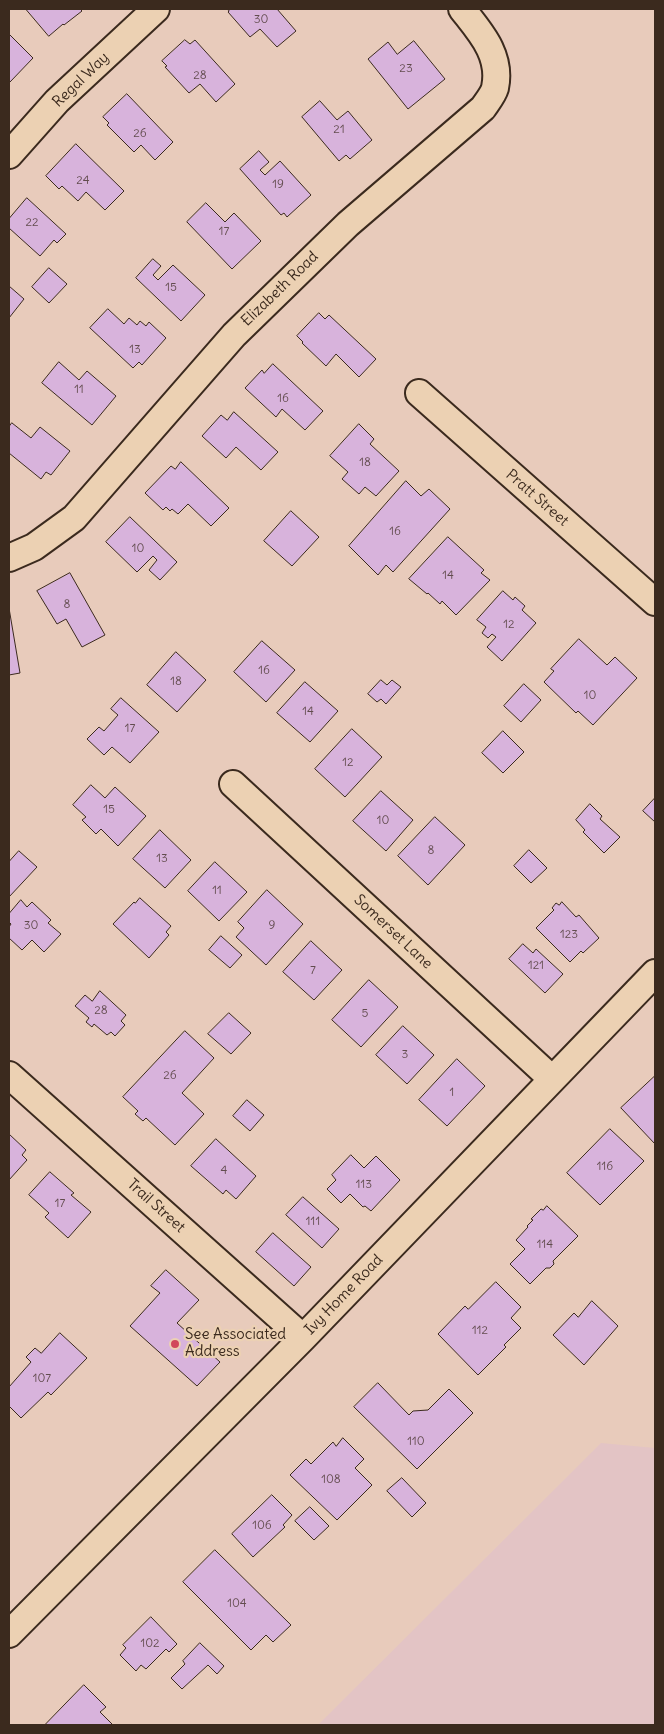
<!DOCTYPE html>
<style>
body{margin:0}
#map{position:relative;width:664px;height:1734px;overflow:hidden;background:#e8cbbb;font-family:Delius,sans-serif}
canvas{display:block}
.frame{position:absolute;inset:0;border:10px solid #3b2a1e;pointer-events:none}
</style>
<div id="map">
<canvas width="664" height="1734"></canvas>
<div class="frame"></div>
</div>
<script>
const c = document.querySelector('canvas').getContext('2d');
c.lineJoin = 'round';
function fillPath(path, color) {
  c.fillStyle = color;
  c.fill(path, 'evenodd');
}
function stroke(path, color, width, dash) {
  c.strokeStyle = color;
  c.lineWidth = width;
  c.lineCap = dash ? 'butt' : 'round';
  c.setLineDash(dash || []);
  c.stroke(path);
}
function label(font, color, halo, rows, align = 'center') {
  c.font = font + ' Delius,sans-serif';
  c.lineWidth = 4.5;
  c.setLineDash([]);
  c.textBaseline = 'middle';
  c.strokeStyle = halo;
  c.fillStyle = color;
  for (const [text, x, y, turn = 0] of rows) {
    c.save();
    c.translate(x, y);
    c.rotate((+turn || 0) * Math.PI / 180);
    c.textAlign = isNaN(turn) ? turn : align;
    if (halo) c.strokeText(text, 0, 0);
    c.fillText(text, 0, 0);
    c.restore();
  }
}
fillPath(new Path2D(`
 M601,1443L655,1448V1725H318Z`), '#e3c4c5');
const building = new Path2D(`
 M26,9H80L82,11L64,25L63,24L49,36Z
 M227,9H277L296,31L277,47L260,29L250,37L228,12L229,11Z
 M9,34L33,58L10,82L9,81Z
 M185,40L190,44L195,40L235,84L216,102L200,84L189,93L165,67L167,66L162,61Z
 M414,41L445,79L408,109L368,59L388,42L397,54Z
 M127,94L173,142L155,160L141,145L134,152L107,125L109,123L103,117Z
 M320,101L337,120L348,111L372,140L350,159L346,155L339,161L302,117Z
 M76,144L124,191L105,210L86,192L78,201L62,186L59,189L46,176Z
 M259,151L269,162L260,170L265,175L280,161L311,195L287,217L284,213L281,215L240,169Z
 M27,198L66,234L57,243L54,240L40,256L9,228V219Z
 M206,203L225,222L234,213L261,241L232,269L187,222Z
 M153,259L161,266L153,275L158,280L173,265L205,295L181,321L136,278Z
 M49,268L67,284L49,303L32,287Z
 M9,286L24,299L9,318Z
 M108,309L124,324L129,318L137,325L140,321L146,326L149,322L166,338L142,365L139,362L133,368L90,328Z
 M319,313L325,319L329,315L376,359L359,377L336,354L326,366L302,343L303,342L297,336Z
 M59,362L79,380L87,371L116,396L92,425L42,383Z
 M273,364L323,411L305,430L282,409L276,417L245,388L262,370L264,373Z
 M234,412L278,452L261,470L236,447L226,458L202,436L221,415L227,420Z
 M12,423L31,438L40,427L70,451L51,475L46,472L41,479L9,453V427Z
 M359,424L374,439L370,444L399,471L376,496L365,487L359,494L342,479L348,472L330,456Z
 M181,462L229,508L211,526L188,504L178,514L172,509L170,511L166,507L163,510L145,493L171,466L175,469Z
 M406,481L421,496L429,489L450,509L393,572L386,565L378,575L349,546Z
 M291,511L319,537L292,566L264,541Z
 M130,517L177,562L160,580L149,570L157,560L153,556L137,572L106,542Z
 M448,537L484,570L481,573L490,580L456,615L442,601L440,604L428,593L427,594L409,579Z
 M70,573L105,635L82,647L66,619L57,624L37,591Z
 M503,591L513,600L515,597L525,606L522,610L536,623L502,661L487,647L496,637L492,634L488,638L482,633L486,627L477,620Z
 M9,608L20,673L9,675Z
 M579,639L607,665L615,657L637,678L593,725L578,711L576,713L544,682L554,671L551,669Z
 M262,641L295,670L266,702L234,672Z
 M176,652L206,680L177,712L147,685Z
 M381,680L387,685L392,680L401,687L386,704L381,699L377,702L368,694Z
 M305,682L338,711L310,742L277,713Z
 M524,684L541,700L521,722L504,706Z
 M121,698L159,732L130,763L112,747L104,755L87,739L99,727L104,731L118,715L111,709Z
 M352,729L382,757L345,797L315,769Z
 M503,731L524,752L503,773L482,753Z
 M91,785L105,798L115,787L146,816L118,846L101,829L96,834L82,820L86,817L73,805Z
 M381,791L413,820L386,851L353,821Z
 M655,798V822L643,811Z
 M590,804L602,816L600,819L620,837L604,853L583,832L585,830L576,820Z
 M435,817L465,845L428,885L398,856Z
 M160,830L191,860L165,888L133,859Z
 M529,850L547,868L531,883L514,866Z
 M19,851L37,867L9,897V862Z
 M215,862L247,892L219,921L188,891Z
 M267,890L303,924L266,965L236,937L244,928L238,922Z
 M140,898L171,926L166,932L169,935L149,958L113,924L134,902L135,903Z
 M21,900L27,907L32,902L51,920L48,923L61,934L44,952L32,940L22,950L9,938V927L11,924L9,922V914Z
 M562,902L576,917L579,915L599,938L583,953L581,951L570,962L536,928L554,910L552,908L556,903L559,905Z
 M221,936L242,955L230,968L209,950Z
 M311,941L342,970L314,1000L283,972Z
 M523,944L533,953L536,949L563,974L545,993L509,959Z
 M369,980L398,1007L361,1047L332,1020Z
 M100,991L126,1015L121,1021L125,1025L115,1036L111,1032L107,1035L94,1024L92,1027L86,1022L89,1018L75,1006L85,995L92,1001Z
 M229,1013L251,1033L231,1054L208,1034Z
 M403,1026L434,1055L407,1084L376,1055Z
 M185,1031L214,1058L182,1093L204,1114L175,1145L146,1118L143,1121L135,1114L138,1111L123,1097Z
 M457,1059L485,1086L447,1126L419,1100Z
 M655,1076V1144L621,1108Z
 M247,1100L264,1115L250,1131L233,1116Z
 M610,1129L644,1161L600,1205L567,1173Z
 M9,1134L26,1150L22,1155L27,1160L9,1180Z
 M216,1139L256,1176L236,1199L226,1190L223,1194L191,1166Z
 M351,1155L364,1168L376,1156L400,1180L371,1211L365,1206L363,1207L350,1194L341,1203L327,1189L336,1180L332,1175Z
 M50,1172L74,1193L71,1195L91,1212L68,1238L45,1217L49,1213L29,1195Z
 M303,1197L339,1229L322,1248L286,1215Z
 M547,1206L578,1236L553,1261L554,1264L550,1268H546L530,1284L510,1264L525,1249L516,1240L528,1227L527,1226L533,1220L531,1219L541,1209L543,1210Z
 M273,1233L311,1267L294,1286L256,1252Z
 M166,1270L199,1300L177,1323L220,1362L197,1386L130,1326L160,1293L151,1286Z
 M496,1282L521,1307L511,1318L521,1328L504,1345L506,1347L478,1375L438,1334L465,1306L468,1309Z
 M592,1301L618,1326L584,1365L553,1335L574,1313L578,1317Z
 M60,1333L87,1358L51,1395L48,1392L21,1418L9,1406V1387L31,1362L26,1357L35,1348L41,1353Z
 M378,1383L409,1415L413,1411L428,1410L449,1389L473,1413L417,1469L354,1407Z
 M343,1438L364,1459L355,1468L372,1485L337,1520L290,1475L306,1459L311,1464L333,1442L336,1446Z
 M402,1478L426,1503L412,1517L387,1491Z
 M272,1495L292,1515L283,1525L285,1527L253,1557L232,1534Z
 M310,1507L329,1526L314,1540L295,1521Z
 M215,1550L291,1625L273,1642L266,1635L251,1650L183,1582Z
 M151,1617L177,1644L169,1652L166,1649L146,1669L141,1665L136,1671L120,1655L126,1648L123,1645Z
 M200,1643L224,1666L217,1674L208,1665L182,1689L171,1678L185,1664L183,1661Z
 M84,1685L106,1707L100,1712L113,1725H45Z`);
fillPath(building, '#d8b3dc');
stroke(building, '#3b2a1e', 1);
const minor = new Path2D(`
 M9,155L57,101L156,9
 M419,393L655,602
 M9,558L34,547L74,518L234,335L348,224L483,108C487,102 493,95 495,88C502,55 480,32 462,9
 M233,784L552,1079
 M9,1075L303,1338
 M9,1634L303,1338L655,973`);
stroke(minor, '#3b2a1e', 30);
stroke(minor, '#ecd1b3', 26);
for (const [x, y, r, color] of [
 [175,1344,5,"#d1495b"]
]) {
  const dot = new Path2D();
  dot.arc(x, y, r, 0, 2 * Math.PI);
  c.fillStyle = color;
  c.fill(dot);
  stroke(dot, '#ecd1b3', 2);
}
label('12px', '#624c4e', null, [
 ["30",261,20],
 ["23",406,69],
 ["28",200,76],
 ["21",339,130],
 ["26",140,134],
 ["24",83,181],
 ["19",278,185],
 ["22",32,223],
 ["17",224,232],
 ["15",171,288],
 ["13",135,350],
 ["11",79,390],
 ["16",283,399],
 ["18",365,463],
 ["16",395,532],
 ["10",138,549],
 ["14",448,576],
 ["8",67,605],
 ["12",509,625],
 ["16",264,671],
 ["18",176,682],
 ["10",590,696],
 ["14",308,712],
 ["17",130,729],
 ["12",348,763],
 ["15",109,810],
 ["10",383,821],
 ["8",431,851],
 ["13",162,859],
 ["11",217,891],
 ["30",31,926],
 ["9",272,926],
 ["123",569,935],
 ["121",536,966],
 ["7",313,971],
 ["28",101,1011],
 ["5",365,1014],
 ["3",405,1055],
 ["26",170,1076],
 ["1",452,1093],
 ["116",605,1167],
 ["4",224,1171],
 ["113",364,1185],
 ["17",60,1204],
 ["111",313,1222],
 ["114",545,1245],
 ["112",480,1331],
 ["107",42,1379],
 ["110",416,1442],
 ["108",331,1480],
 ["106",262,1526],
 ["104",237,1604],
 ["102",150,1644]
]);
label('15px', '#3b2a1e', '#ecd1b3', [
 ["Regal Way",81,80,-44],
 ["Elizabeth Road",280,289,-44],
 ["Pratt Street",537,498,41],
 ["Somerset Lane",393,932,43],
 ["Trail Street",156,1206,42],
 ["Ivy Home Road",344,1295,-46]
]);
label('15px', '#3b2a1e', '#ecd1b3', [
 ["See Associated",185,1335],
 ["Address",185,1352]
], 'left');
</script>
